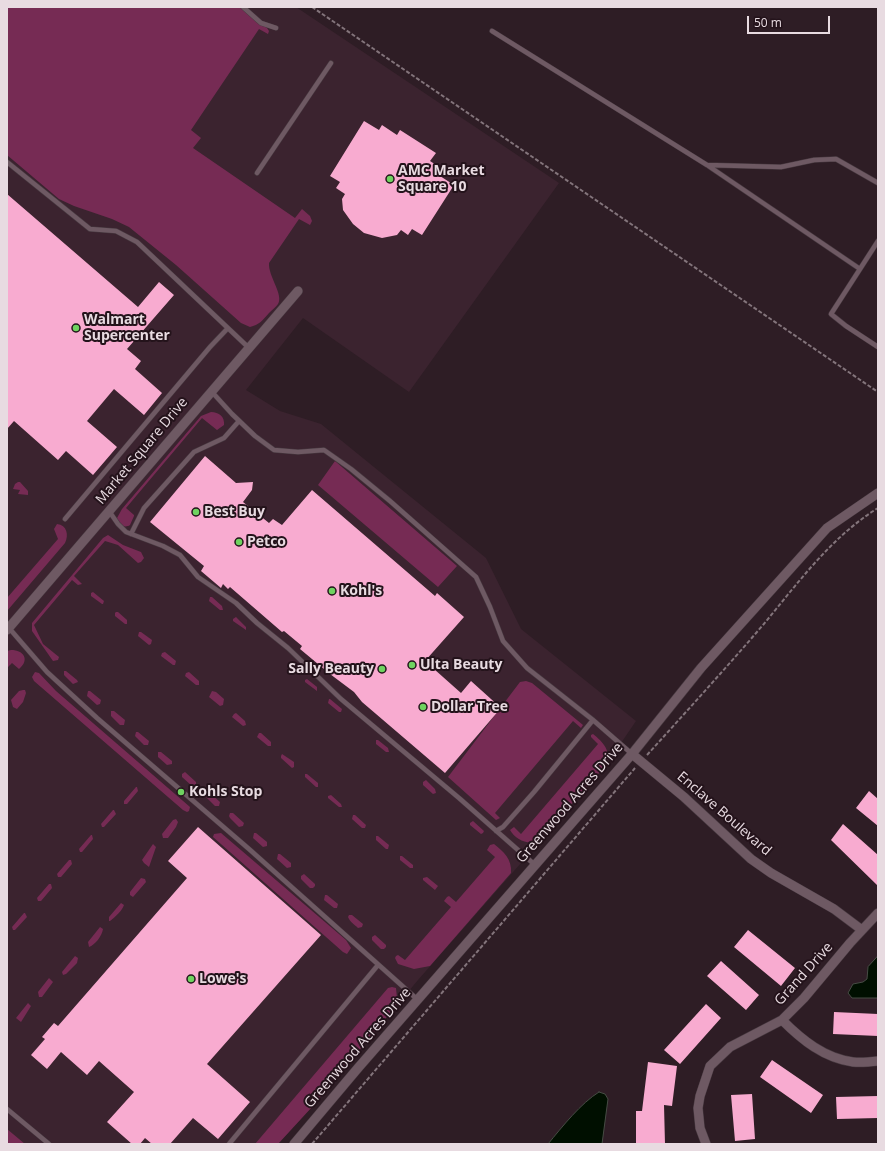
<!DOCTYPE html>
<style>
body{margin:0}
#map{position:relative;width:885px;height:1151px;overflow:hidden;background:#2e1d25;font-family:"Open Sans",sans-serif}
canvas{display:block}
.frame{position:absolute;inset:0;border:8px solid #e8dbe1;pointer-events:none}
.scale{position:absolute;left:747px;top:16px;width:83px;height:18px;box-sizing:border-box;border:2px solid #e8dbe1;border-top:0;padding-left:5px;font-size:12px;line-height:14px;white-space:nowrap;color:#e8dbe1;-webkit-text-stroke:3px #24131b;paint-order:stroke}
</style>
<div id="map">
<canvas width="885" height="1151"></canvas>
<div class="frame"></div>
<div class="scale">50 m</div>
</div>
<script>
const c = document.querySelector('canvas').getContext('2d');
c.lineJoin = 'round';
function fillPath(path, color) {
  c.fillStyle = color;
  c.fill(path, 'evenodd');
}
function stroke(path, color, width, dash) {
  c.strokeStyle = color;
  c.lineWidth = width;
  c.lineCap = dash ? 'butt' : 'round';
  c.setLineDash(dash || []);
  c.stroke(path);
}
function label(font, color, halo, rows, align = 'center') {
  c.font = font + ' "Open Sans",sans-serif';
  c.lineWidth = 4;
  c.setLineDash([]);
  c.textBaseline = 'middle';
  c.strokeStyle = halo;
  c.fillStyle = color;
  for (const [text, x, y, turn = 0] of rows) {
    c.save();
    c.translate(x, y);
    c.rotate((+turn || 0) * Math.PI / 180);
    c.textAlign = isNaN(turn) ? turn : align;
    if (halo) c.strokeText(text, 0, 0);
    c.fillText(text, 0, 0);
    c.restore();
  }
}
fillPath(new Path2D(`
 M7,7H296L559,183L409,392L303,318L246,390L280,411L321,424L486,558L521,629L636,721L602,771L418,980L312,1107L278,1144H7Z`), '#3b232f');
fillPath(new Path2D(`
 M7,7H241L267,28L269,31L268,34L259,29L191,130L201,138L193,148L295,218L302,209L310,216L312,221L310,225L299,219L269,263C268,276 284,295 278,304C276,307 272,310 269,313C263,320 259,325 250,327L241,323L176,265L129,227L112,219L74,206L59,199L7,155Z
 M211,412C219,412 225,417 224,425L217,430L202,418L126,508L134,515V516L130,525C124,529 118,524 117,518L122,509L201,416Z
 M335,461L457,566L438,587L318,485Z
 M18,482H20L28,491V495L18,494L20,490L13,489L15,484Z
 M57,524C67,525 69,535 65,543L7,611V598L58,539L54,529Z
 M108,535L123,545L141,552L144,558L141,562L138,563L118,545L105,541L74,576L82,584L78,585L72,580L34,625L43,644L59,657L58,660L53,661L32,631V623L103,538Z
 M93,592L104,601L103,604H102L91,596V593Z
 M210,597H212L222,606L223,610H220L209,601Z
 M116,612H118L127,620V624H125L115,616V613Z
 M236,617L246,627V630L233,621V619Z
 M139,632H141L152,640L151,644L149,645L138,636Z
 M11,650C24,650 30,660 19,669L12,663L7,668V651Z
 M165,652L176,661L175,665H173L161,656L162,653Z
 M64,671H66L77,680L78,682L73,684L64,675Z
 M35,672L39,673L56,691L190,807L189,811L187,812L183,810L34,681L32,677Z
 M189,672L199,681V685H196L185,676L186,673Z
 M307,679L317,687V691L305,682V680Z
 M526,681L532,683L583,725L581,728L573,721L495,813L500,818L496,820L448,777L520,682Z
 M23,690H25L26,693L23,702L17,709L13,707L11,700L19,691Z
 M88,691H90L101,700L100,704L97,705L87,696Z
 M212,691L216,692L224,699L223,705L220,706L209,697Z
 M329,699H330L342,709L341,712H339L328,703Z
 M111,711H114L125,720L124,725H120L111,716Z
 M236,713L245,721L246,725L243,726L232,717L234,714Z
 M136,732H138L149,741L148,745H144L135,736Z
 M259,733H261L271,742V746H268L257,737Z
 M593,734C603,742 612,751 606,765L539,841C527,845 516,840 510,830L514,827L521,834L598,744L591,737V735Z
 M376,740H378L388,748L389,752H386L376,744Z
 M158,752H161L172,761V764L167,765L158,757Z
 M282,754L294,762V767L292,768L281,758V756Z
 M185,772L196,782V784L195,786H192L182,777V774Z
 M305,774H307L318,783V787H316L305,777Z
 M426,780L435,789L436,793L433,794L423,785V782Z
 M136,787H137L138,791L127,804H124V801Z
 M209,792L220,802L219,806H215L206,797V794Z
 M331,795L341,804L342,807H339L328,798V796Z
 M113,810H114L116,814L104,827H102L101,824Z
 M230,813H233L244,823L243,826L239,827L230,818L229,816Z
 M353,815H355L366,825L365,828H362L352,819Z
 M176,819L178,822L176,827L168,838H163L162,834L173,820Z
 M473,821L484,831L483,833L481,834L470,825V823Z
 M221,833L346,940L351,948L347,954L343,952L213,837L214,834Z
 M254,833H256L267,842V846L263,847L253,838Z
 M91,835H92L93,839L82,852H80L79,849Z
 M376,836H378L389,845L388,849H386L376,840Z
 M153,844L156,847L149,867L144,863L142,860Z
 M494,844C504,852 512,859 511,873L430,966L414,969L398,964L395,958L396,956L398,955L405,960L451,907L444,901L447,897L449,896L456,902L495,857L487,850L490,845Z
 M278,854H280L291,863V867L287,868L277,859Z
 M400,856H402L413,865V868H410L400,860Z
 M69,860H71L72,864L61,877H58L57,874Z
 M304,874L315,884V886L313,888H310L301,879V876Z
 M427,877L438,886L435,890L423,880V878Z
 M141,878L145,879L146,882L133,897L130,895V892Z
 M49,884H51L52,888L41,901H38L37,898Z
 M325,895H327L338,904L337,908H334L324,900Z
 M121,903L124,905C122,911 115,917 110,921H109V917Z
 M24,913H25L27,917L15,930H13L12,927Z
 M349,915H352L363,924L362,927L358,928C355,925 350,922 348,917Z
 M100,927L103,929C102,936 95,945 89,947L88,942Z
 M375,935L386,945V947L384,949H381L372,940V937Z
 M75,956L78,958L77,963L66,974L63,975L62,972Z
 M49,978L53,982L42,997H39L38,992Z
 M392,987L396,988L397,998L396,1006L312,1107L278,1144H255L388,988Z
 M28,1003L31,1006L21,1022L16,1018Z
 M7,1129L25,1144H7Z`), '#762b54');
const water = new Path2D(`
 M878,956V998H852L848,993L853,984L863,982L867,979L868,967Z
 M599,1092L605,1094L608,1099L602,1144H548C562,1127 581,1103 599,1092Z`);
fillPath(water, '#000f00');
stroke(water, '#464c44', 1);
fillPath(new Path2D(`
 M364,121L379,130L382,125L397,135L400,130L436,153L430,161L444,170L440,176L454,185L422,235L412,229L408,235L401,230L397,235L382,238L364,233L353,224L343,210L342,199L345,194L336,188L340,182L330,176Z
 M7,194L138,307L159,282L174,295L127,349L141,361L135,369L162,393L144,415L114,389L87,421L117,447L93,475L66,451L58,460L14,421L7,429Z
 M205,456L236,483L253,482L252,490L243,502L269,523L273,519L282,525L312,490L435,596L437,593L464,617L425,661L461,693L471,681L501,708L445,773L362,702L354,692L330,674L300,649L302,646L284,631L282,632L230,587L228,589L223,584L221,588L201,571L204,566L150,522Z
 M869,791L878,799V826L856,808Z
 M843,824L878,855V886L831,840Z
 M198,827L321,935L207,1064L250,1102L218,1139L193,1118L170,1144H152L145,1138L140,1144H132L107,1122L134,1092L99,1061L87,1075L61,1052L47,1069L31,1055L45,1039L42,1037L54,1023L58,1026L187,878L168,861Z
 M748,930L795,968L781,986L734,947Z
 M721,961L759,995L746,1010L707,976Z
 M706,1004L721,1018L680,1064L664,1050Z
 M834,1012L878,1014V1036L833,1034Z
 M772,1060L823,1095L811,1113L760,1077Z
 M648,1062L677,1066L672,1106L664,1105L665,1144H636V1111H642Z
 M752,1094L755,1139L735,1141L731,1095Z
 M878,1096V1118L837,1119L836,1097Z`), '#f8abd0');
const service = new Path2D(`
 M243,7L261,23L276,28
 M492,31L707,165L860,269L831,314L846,326L878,347
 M7,162L90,229L116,231L137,242L249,348
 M707,165L781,167L814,160L836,159L878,183
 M257,173L331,63
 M860,269L878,241
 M212,392L232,414L255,436L274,450L298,452L324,450L351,469L390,501L476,577L490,607L503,641L527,668L593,720L632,754
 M109,511L118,524L126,532L163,546L180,555L198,577L236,603L257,623L288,648L341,699L459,798L535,865
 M65,519L210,347L228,328
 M131,534L144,508L194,452L224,438L239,421
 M9,628L47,672L97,718L249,849L418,1000
 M496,831L503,827L534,792L593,720
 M7,1109L49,1144
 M229,1144L378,965`);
const minor = new Path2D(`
 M7,630L298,291
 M632,754L684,797L751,859L771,873L834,909L862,930
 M782,1020C802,1040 824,1058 853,1062C861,1063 870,1062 878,1061
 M294,1144L358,1068L632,754L701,668L827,528L878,493
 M706,1144L700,1128L698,1108L700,1096L710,1066L730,1047L782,1020L804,998L850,943L878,913`);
stroke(service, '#483a41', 5.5);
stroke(minor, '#483a41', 10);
stroke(new Path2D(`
 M312,7L878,392
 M647,755C686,712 725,669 763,625C798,583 831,537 878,508
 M312,1144L635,768`), '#83747b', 2, [4, 2]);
stroke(service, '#6e5963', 4.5);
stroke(minor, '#6e5963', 9);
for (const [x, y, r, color] of [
 [390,179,4,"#6fd360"],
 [76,328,4,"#6fd360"],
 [196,512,4,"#6fd360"],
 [239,542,4,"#6fd360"],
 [332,591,4,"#6fd360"],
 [412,665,4,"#6fd360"],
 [382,669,4,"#6fd360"],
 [423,707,4,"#6fd360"],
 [181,792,4,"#6fd360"],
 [191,979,4,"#6fd360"]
]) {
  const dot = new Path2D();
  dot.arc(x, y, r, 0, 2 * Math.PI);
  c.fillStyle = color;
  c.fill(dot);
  stroke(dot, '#24131b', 1.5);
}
label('bold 14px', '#e8dbe1', '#24131b', [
 ["AMC Market",398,171],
 ["Square 10",398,187],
 ["Walmart",84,320],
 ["Supercenter",84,336],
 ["Best Buy",204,512],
 ["Petco",247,542],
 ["Kohl's",340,591],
 ["Ulta Beauty",420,665],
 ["Sally Beauty",374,669,"right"],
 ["Dollar Tree",431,707],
 ["Kohls Stop",189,792],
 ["Lowe's",199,979]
], 'left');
label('14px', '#e8dbe1', '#24131b', [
 ["Market Square Drive",142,451,-50],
 ["Greenwood Acres Drive",570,803,-49],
 ["Enclave Boulevard",724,814,41],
 ["Grand Drive",804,974,-48],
 ["Greenwood Acres Drive",358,1048,-49]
]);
</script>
